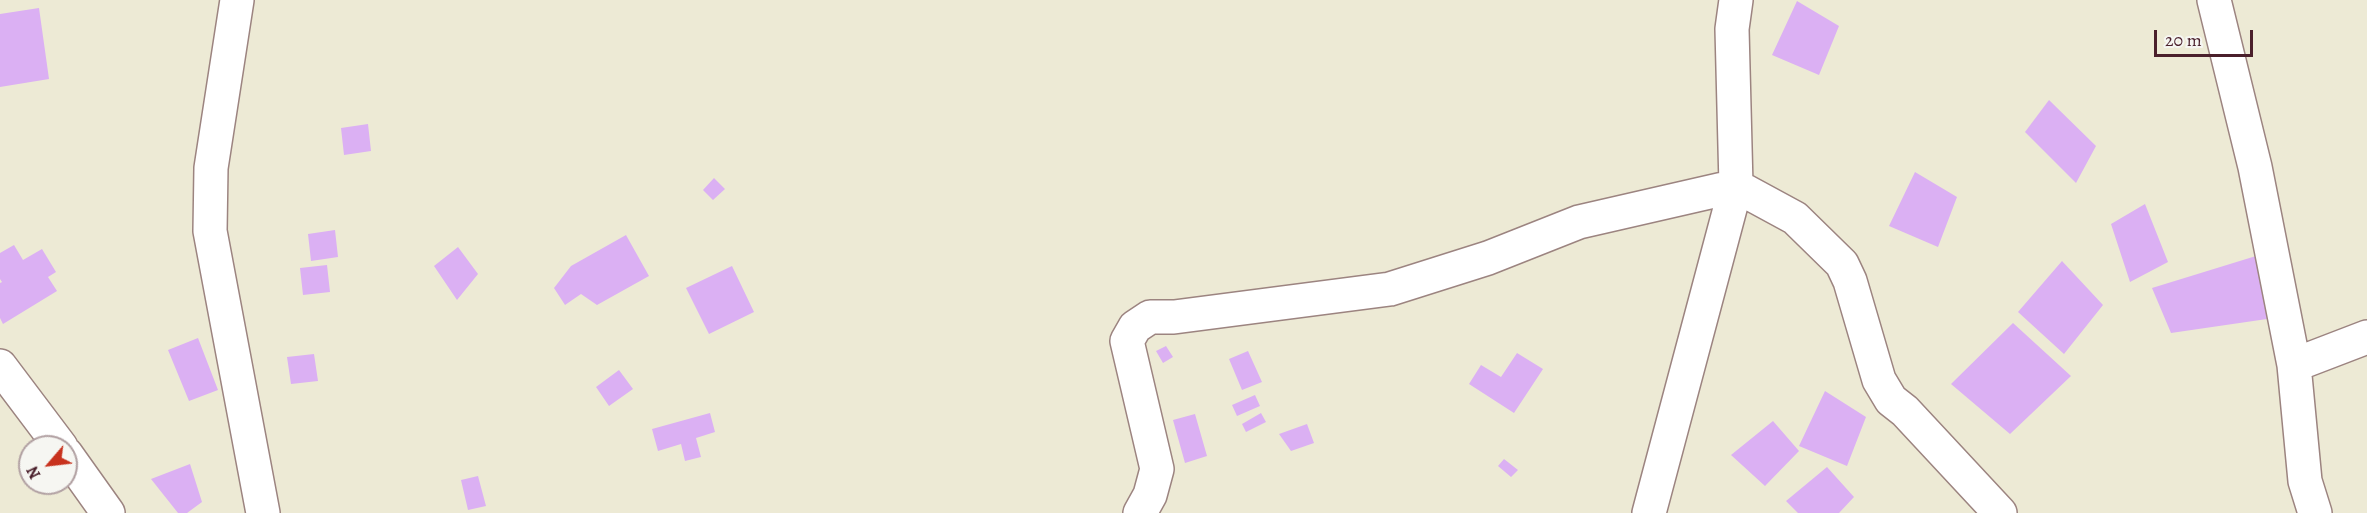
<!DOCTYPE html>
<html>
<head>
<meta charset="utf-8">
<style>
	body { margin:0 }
	#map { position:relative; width:2367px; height:513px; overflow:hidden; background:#edead5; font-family:Alegreya,serif }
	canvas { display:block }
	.north { position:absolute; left:18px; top:435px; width:60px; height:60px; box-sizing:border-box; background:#f6f6f2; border:2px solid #b1a0a2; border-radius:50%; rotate:242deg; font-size:16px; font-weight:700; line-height:24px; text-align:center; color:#4a1f2b }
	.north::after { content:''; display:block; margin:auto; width:21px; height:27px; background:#c8321e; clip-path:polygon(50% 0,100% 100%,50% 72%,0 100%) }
	.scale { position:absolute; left:2154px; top:30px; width:99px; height:27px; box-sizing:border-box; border:3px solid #4a1f2b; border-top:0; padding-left:8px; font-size:18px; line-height:21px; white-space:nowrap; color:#4a1f2b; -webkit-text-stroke:4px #f6f6f2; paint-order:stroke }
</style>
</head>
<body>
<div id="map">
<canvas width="2367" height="513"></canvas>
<div class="north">N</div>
<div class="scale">20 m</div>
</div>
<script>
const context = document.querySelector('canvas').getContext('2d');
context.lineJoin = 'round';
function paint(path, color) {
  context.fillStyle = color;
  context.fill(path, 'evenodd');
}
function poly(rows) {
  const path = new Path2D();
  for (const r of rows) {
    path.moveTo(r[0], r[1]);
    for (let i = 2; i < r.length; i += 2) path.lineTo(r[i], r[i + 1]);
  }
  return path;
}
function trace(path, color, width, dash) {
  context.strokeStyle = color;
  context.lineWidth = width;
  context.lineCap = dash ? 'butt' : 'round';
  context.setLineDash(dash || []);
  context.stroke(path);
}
paint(poly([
	[1797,1,1839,26,1819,75,1772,55],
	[39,8,49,79,0,87,0,14],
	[2049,100,2096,146,2076,183,2025,132],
	[368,124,371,151,344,155,341,128],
	[1915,172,1957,197,1938,247,1889,226],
	[714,178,725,189,713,200,703,190],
	[2145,204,2168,262,2130,282,2111,224],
	[335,230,338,257,311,261,308,234],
	[626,235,649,276,597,305,581,294,565,305,554,288,571,266],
	[14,245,23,260,42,249,56,272,48,277,57,291,3,324,0,318,0,283,2,282,0,279,0,253],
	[458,247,478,274,457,300,434,266],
	[2256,256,2267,319,2171,333,2152,288],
	[2062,261,2103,305,2064,354,2018,312],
	[327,265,330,292,303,295,300,268],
	[732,266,754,312,709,334,686,288],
	[2013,323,2071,376,2010,434,1951,384],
	[198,338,218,390,189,401,168,350],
	[1166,346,1173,357,1163,363,1156,351],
	[1248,351,1262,382,1242,390,1229,359],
	[1517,353,1543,369,1514,413,1469,384,1481,365,1501,377],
	[314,354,318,381,291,384,287,357],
	[619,370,633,389,609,406,596,387],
	[1825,391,1866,417,1847,466,1799,446],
	[1255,395,1260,406,1237,416,1232,405],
	[710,413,715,432,696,438,701,457,685,461,681,444,658,451,652,429],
	[1261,413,1266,422,1246,432,1242,424],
	[1195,414,1207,456,1185,463,1173,420],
	[1773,421,1799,451,1765,486,1731,455],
	[1307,424,1314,443,1291,451,1279,434],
	[1504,459,1518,470,1511,477,1498,466],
	[190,464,202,502,187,513,178,513,151,479],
	[1827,467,1854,497,1839,513,1798,513,1786,501],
	[478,476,486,506,468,510,461,480]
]), '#dbb0f3');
const minor = poly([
	[237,0,211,168,210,231,263,513],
	[2214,0,2255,167,2294,365,2305,481,2315,513],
	[2294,365,2367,337],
	[0,366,61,447],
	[66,454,108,513],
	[1140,513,1150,495,1157,469,1127,341,1135,327,1150,317,1174,317,1390,289,1488,258,1579,222,1736,186,1795,218,1842,264,1850,281,1879,380,1891,400,1905,411,2000,513],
	[1649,513,1736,186,1732,29,1736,0]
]);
trace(minor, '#9c8480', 36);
trace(minor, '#fff', 33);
</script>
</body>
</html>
